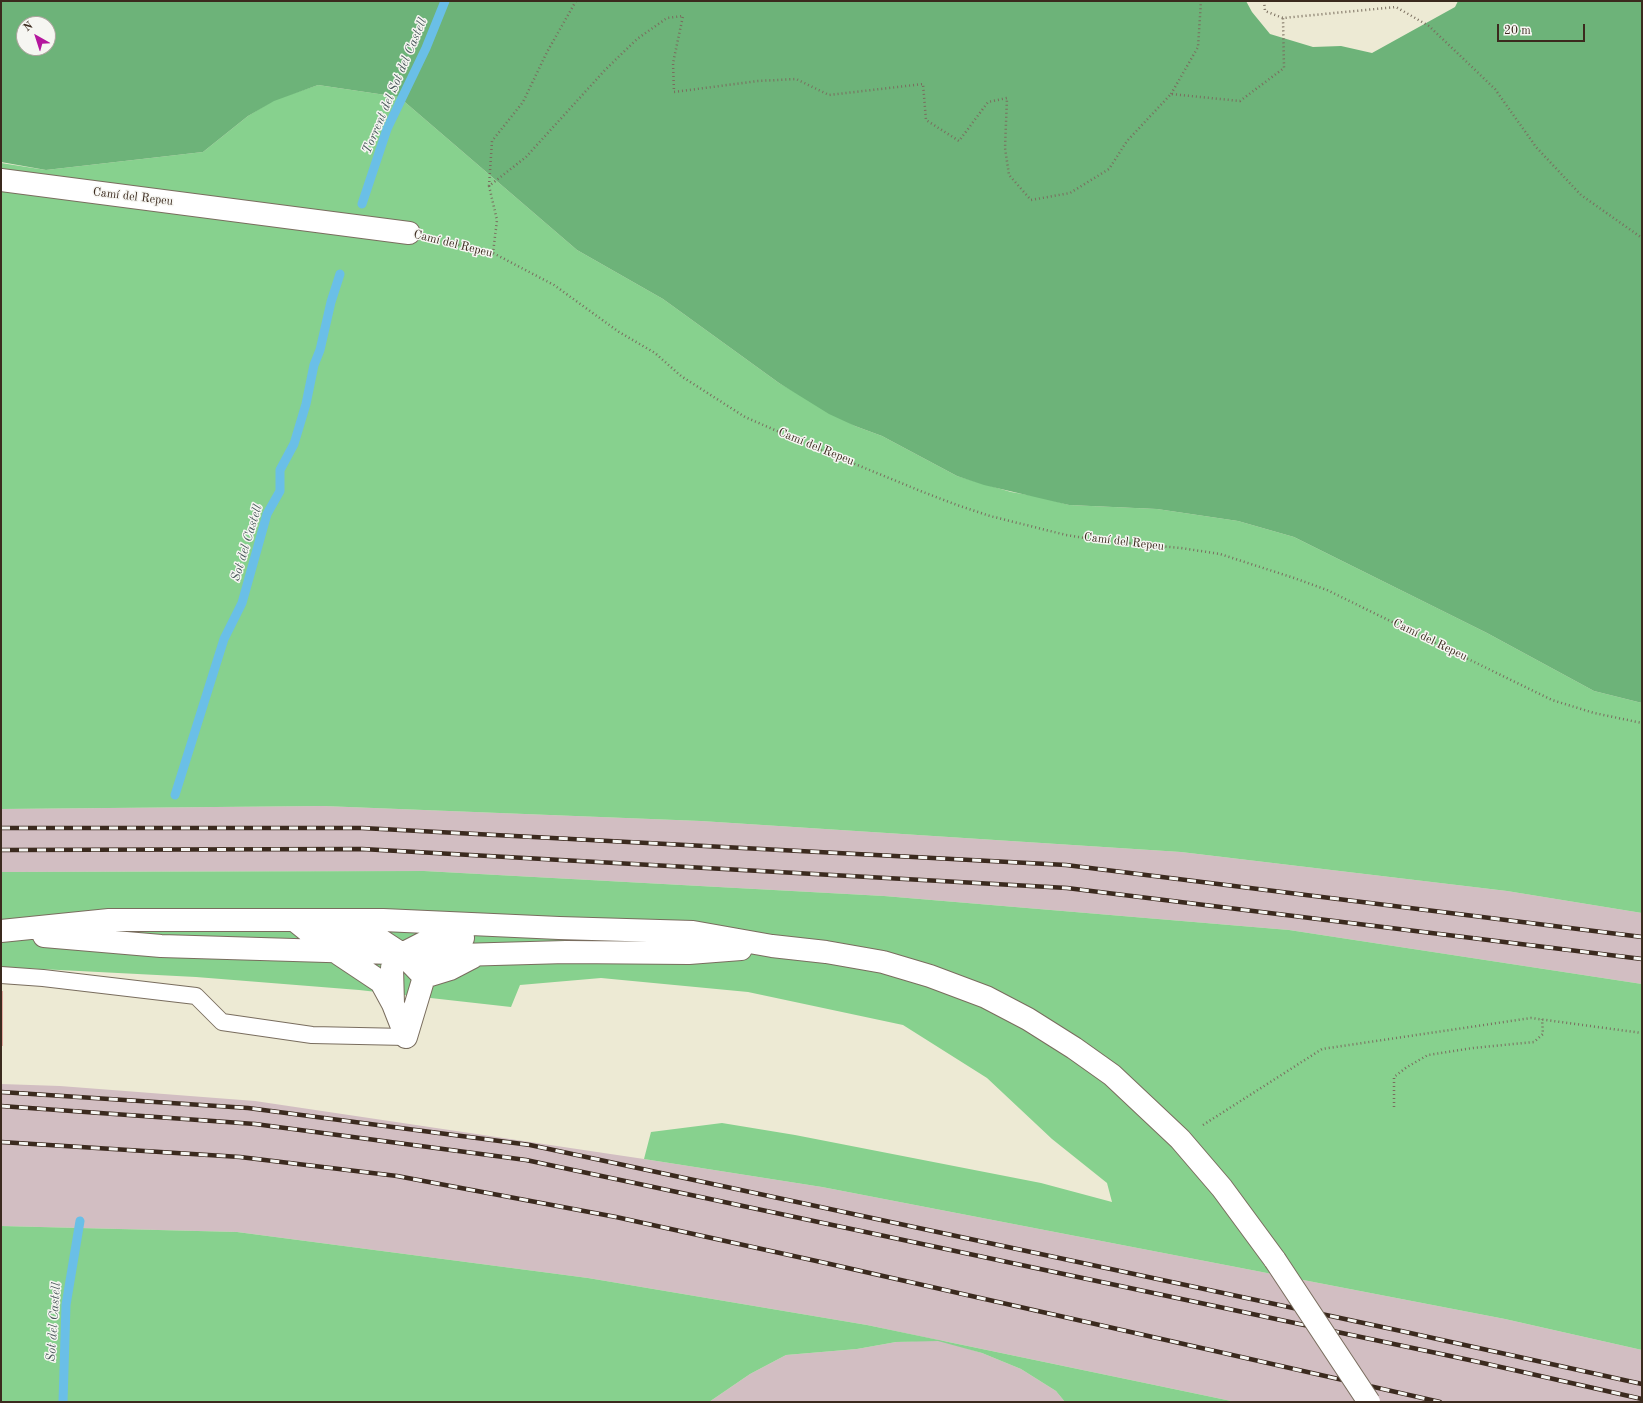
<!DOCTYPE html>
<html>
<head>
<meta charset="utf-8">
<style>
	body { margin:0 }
	#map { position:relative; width:1643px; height:1403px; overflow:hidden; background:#edead4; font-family:"Old Standard TT",serif }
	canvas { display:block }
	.frame { position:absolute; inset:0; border:2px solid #3b2a1e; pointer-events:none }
	.north { position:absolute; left:16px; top:16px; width:40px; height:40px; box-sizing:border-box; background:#f6f6f2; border:1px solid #aba49d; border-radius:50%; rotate:321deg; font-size:11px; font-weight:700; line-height:16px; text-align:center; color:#3b2a1e }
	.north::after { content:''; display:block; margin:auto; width:14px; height:18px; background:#b5179e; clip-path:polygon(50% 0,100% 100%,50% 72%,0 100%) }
	.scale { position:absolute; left:1497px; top:24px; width:88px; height:18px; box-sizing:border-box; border:2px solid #3b2a1e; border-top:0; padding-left:5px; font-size:12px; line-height:14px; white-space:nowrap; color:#3b2a1e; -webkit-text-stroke:3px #f6f6f2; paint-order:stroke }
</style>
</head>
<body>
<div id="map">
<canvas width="1643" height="1403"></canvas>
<div class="frame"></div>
<div class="north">N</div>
<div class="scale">20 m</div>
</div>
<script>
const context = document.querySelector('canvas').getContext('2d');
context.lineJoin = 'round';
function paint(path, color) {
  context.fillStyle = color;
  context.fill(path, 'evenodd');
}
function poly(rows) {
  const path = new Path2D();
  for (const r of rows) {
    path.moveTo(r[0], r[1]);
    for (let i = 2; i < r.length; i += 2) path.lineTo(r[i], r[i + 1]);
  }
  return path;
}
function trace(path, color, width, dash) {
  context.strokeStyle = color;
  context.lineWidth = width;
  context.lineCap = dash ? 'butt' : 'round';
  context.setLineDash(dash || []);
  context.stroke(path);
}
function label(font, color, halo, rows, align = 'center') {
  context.font = font + ' "Old Standard TT",serif';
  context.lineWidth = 3;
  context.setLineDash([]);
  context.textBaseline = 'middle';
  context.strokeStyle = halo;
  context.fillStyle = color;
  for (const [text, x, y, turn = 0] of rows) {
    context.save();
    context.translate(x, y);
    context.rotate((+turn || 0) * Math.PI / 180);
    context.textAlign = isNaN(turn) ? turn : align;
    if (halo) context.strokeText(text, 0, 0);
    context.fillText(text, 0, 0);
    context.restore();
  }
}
paint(poly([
	[323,806,701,821,1181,852,1507,891,1642,913,1642,984,1289,930,884,896,424,871,1,872,1,809],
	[1,1084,60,1086,255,1101,644,1159,822,1187,1505,1319,1642,1350,1642,1402,1236,1402,939,1340,982,1353,1021,1369,1056,1391,1065,1402,709,1402,750,1374,786,1355,857,1349,896,1342,938,1340,867,1325,588,1278,237,1232,1,1226]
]), '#d2bec2');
paint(poly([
	[318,85,399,97,577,250,663,299,779,383,855,426,882,436,957,476,1011,492,1040,497,1069,505,1157,509,1238,521,1294,537,1487,633,1594,691,1642,703,1642,913,1507,891,1181,852,701,821,323,806,1,809,1,163,46,170,203,152,248,116,274,100],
	[424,871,884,896,1289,930,1642,984,1642,1350,1505,1319,822,1187,644,1159,651,1132,722,1123,795,1135,1041,1183,1112,1202,1107,1183,1052,1139,987,1078,903,1025,748,992,601,978,520,985,511,1007,359,990,196,977,1,967,1,872],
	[1,1226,237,1232,588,1278,867,1325,1236,1402,1065,1402,1056,1391,1021,1369,982,1353,938,1341,896,1342,857,1349,786,1355,750,1374,709,1402,1,1402]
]), '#87d18e');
paint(poly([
	[1,1,1246,1,1252,12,1270,34,1313,47,1341,46,1372,53,1455,7,1458,1,1642,1,1642,703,1594,691,1487,633,1294,537,1238,521,1157,509,1069,505,984,485,957,476,882,436,855,426,829,414,779,383,663,299,577,250,399,97,318,85,274,101,248,116,203,152,46,170,1,162],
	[24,24,48,24,48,48,24,48]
]), '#6db379');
trace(poly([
	[362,204,387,129,426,48,445,1],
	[175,795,224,639,242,603,267,514,280,491,280,470,294,444,306,404,314,365,320,350,331,302,340,274],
	[63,1402,66,1305,80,1221]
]), '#6abfe7', 9);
paint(poly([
	[1,991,3,991,3,1046,1,1046]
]), '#e4aba0');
const service = poly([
	[1,975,43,978,196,996,222,1022,312,1035,406,1037]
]);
const minor = poly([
	[1,180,409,233]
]);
const tertiary = poly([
	[294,920,314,936,376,937,402,954,424,977],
	[1,931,109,920,383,920,559,928,693,932,772,946,826,952,883,962,930,976,986,997,1028,1019,1074,1048,1112,1075,1180,1139,1222,1188,1275,1260],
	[44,936,161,946,459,955,566,952,689,953,741,949],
	[336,952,381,982,393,1004,406,1037],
	[424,977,450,969,473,957],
	[393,1004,392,968,402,954,433,938,463,938],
	[406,1037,424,977]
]);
trace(service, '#796d5e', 18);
trace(minor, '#796d5e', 24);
trace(tertiary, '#796d5e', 24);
trace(poly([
	[576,1,547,52,523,102,492,141,489,186,526,157,605,70,637,39,667,18,683,16,673,63,674,92,758,81,796,79,829,95,923,84,926,120,959,141,988,102,1007,98,1005,148,1009,175,1031,200,1070,193,1109,169,1127,141,1171,94,1240,101,1284,68,1283,18],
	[1264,1,1265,11,1283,18,1396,7,1429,26,1495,89,1536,147,1581,195,1642,238],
	[1171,94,1198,47,1201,1],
	[489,186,497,220,493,253],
	[435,239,493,253,554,285,619,332,655,353,681,376,745,417,816,448,923,492,957,505,990,516,1066,535,1104,541,1181,548,1220,554,1294,578,1327,590,1552,700,1594,713,1642,723],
	[1394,1107,1394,1077,1407,1067,1428,1055,1473,1048,1534,1042,1543,1034,1542,1019],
	[1203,1125,1322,1049,1531,1018,1642,1033]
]), '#796d5e', 2.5, [1, 3]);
trace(service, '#fff', 16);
trace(minor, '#fff', 22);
trace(tertiary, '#fff', 22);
const rail = poly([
	[1,828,362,828,1066,865,1642,937],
	[1,850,362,849,1067,888,1642,959],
	[1,1092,248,1108,530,1145,1401,1331,1642,1384],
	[1,1106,255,1124,526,1160,1474,1361,1642,1399],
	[1,1142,240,1157,397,1176,616,1217,830,1264,1440,1402]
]);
trace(rail, '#3b2a1e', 4.5);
trace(rail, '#f6f6f2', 3, [9]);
const tertiaryBridge = poly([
	[1275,1260,1369,1402]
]);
trace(tertiaryBridge, '#796d5e', 24, []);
trace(tertiaryBridge, '#fff', 22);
label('12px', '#3b2a1e', '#f6f6f2', [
	["Camí del Repeu",133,197,7],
	["Camí del Repeu",453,244,14],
	["Camí del Repeu",816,447,22],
	["Camí del Repeu",1124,542,7],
	["Camí del Repeu",1430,640,26]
]);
label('italic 13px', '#49575a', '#f6f6f2', [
	["Torrent del Sot del Castell",395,86,-67],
	["Sot del Castell",247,543,-73],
	["Sot del Castell",54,1322,-86]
]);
</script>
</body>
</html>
